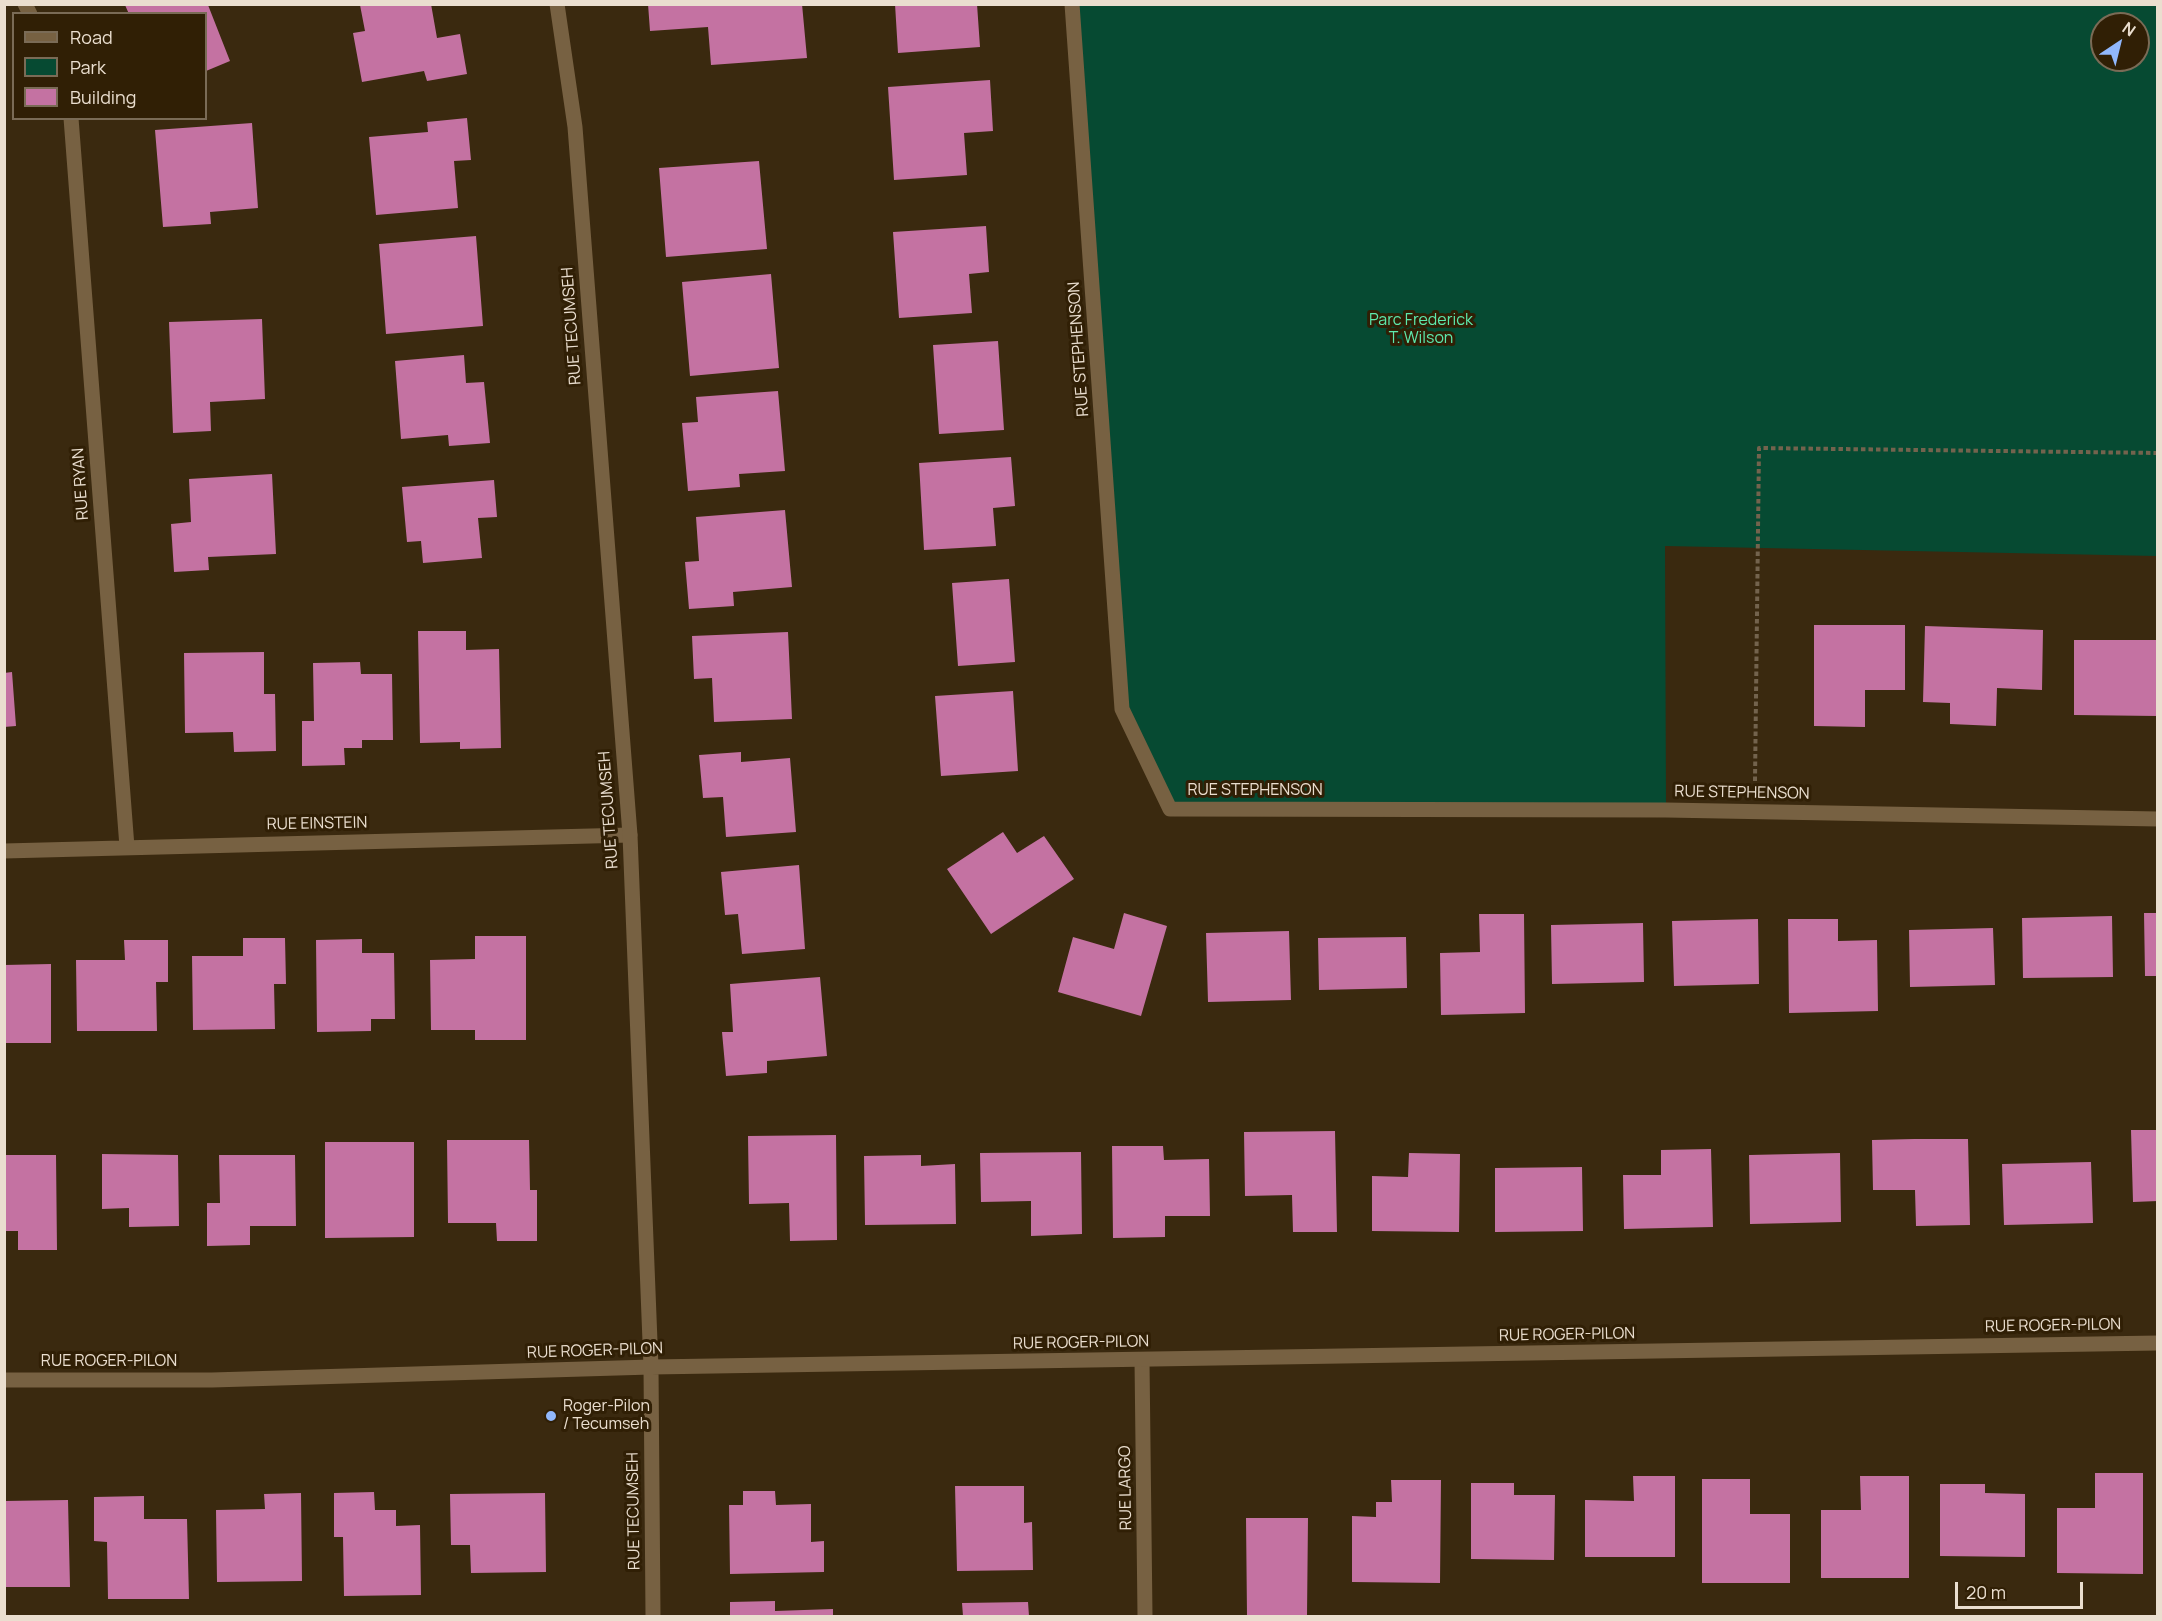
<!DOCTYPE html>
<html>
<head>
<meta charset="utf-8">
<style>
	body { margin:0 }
	#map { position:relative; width:2162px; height:1621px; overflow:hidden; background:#3a290f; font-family:Manrope,sans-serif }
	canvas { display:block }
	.frame { position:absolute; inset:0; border:6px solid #eadecf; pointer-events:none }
	.legend { position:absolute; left:12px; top:12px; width:195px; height:108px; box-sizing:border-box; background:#301f05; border:2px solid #7a6b56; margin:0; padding:8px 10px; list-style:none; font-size:18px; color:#eadecf }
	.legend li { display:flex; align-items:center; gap:12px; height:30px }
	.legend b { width:30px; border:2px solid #7a6b56 }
	.north { position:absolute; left:2090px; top:12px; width:60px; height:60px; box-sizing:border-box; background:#301f05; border:2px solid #7a6b56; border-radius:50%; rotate:35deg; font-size:16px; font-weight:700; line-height:24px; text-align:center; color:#eadecf }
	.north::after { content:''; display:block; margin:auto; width:21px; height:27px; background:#91b8fd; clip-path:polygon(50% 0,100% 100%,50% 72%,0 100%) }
	.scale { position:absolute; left:1955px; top:1582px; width:128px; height:27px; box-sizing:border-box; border:3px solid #eadecf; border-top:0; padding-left:8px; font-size:18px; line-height:21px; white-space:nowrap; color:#eadecf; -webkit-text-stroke:4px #301f05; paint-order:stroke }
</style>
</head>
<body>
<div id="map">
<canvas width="2162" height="1621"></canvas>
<div class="frame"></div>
<ul class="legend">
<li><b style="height:8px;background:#776142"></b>Road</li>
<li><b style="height:16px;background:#064a32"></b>Park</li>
<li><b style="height:16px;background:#c472a2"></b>Building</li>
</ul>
<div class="north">N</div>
<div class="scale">20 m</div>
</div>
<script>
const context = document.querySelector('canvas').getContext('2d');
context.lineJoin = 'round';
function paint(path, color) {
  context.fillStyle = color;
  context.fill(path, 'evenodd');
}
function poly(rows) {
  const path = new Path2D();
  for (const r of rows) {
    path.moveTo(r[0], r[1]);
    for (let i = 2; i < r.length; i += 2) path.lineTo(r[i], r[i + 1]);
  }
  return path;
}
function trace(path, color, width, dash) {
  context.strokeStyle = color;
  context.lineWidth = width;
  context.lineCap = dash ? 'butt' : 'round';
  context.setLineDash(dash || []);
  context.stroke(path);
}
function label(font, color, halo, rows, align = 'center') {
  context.font = font + ' Manrope,sans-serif';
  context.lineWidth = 6;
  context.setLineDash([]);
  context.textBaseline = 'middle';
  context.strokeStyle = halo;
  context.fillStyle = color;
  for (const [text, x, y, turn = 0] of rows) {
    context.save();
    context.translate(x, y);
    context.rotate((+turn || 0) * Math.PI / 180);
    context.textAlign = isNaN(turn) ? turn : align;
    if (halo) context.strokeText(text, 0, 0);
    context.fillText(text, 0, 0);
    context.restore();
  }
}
paint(poly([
	[1072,5,2157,5,2157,556,1665,546,1666,810,1170,809,1122,709],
	[2102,24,2138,24,2138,60,2102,60]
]), '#064a32');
paint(poly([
	[431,4,437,38,460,34,467,74,427,81,424,71,362,82,353,33,365,31,360,5],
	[648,4,802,4,807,58,711,65,708,27,650,31],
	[895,4,977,4,980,47,898,53],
	[125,5,208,5,230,61,206,71,206,14,129,14],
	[990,80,993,131,964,133,967,175,894,180,888,87],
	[467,118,471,160,454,161,458,208,376,215,369,137,428,132,427,122],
	[252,123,258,208,210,212,211,224,163,227,155,130],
	[759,161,767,249,666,257,659,168],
	[986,226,989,272,969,274,972,313,899,318,893,232],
	[476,236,483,326,386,334,379,244],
	[771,274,779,368,690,376,682,282],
	[262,319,265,399,210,402,211,431,173,433,169,322],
	[998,341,1004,430,939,434,933,345],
	[464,355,466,383,484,382,490,443,449,446,448,435,401,439,395,361],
	[778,391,785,471,739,474,740,487,688,491,682,423,698,422,696,397],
	[1011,457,1015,506,993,508,996,546,924,550,919,463],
	[272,474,276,554,208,557,209,570,174,572,171,524,191,522,189,479],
	[494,480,497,517,478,518,482,558,423,563,421,541,407,542,402,487],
	[785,510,792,587,733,592,734,606,689,609,685,562,699,561,696,517],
	[1009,579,1015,662,958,666,952,583],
	[1814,625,1905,625,1905,690,1865,690,1865,727,1814,726],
	[1925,626,2043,630,2042,690,1997,688,1996,726,1950,724,1950,703,1923,702],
	[418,631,466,631,466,650,499,649,501,748,460,749,460,742,420,743],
	[788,632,792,719,714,722,712,678,694,679,692,636],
	[2074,640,2157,640,2157,716,2074,715],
	[264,652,264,694,275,694,276,751,234,752,233,732,185,733,184,653],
	[360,662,361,674,392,674,393,740,362,740,362,748,344,748,345,765,302,766,302,721,314,721,313,663],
	[12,672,16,726,4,727,4,673],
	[1013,691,1018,771,941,776,935,696],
	[741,752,741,762,790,758,796,832,726,837,723,797,703,798,699,755],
	[1003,832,1017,853,1044,836,1074,879,991,934,947,869],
	[799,865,805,949,742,954,738,914,725,915,721,872],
	[1124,913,1167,926,1141,1016,1058,992,1073,937,1114,949],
	[2144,913,2158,913,2158,976,2145,976],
	[1479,914,1524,914,1525,1013,1441,1015,1440,953,1480,952],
	[2112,916,2113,977,2023,978,2022,918],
	[1758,919,1759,984,1674,986,1672,921],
	[1788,919,1838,919,1838,941,1877,940,1878,1011,1789,1013],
	[1643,923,1644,982,1552,984,1551,925],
	[1993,928,1995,985,1910,987,1909,930],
	[1289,931,1291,1000,1208,1002,1206,933],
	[475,936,526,936,526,1040,475,1040,475,1030,431,1030,430,960,475,959],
	[1406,937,1407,988,1319,990,1318,938],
	[243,938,285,938,286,984,274,984,275,1029,193,1030,192,956,243,956],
	[362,939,362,953,394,953,395,1019,371,1019,371,1031,317,1032,316,940],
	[124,940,168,940,168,982,156,982,157,1031,77,1031,76,960,125,960],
	[51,964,51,1043,4,1043,4,965],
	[820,977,827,1056,767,1061,767,1073,726,1076,722,1032,733,1032,730,984],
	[2131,1130,2158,1130,2158,1201,2133,1202],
	[1335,1131,1337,1232,1293,1232,1292,1195,1245,1196,1244,1132],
	[836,1135,837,1240,790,1241,789,1203,749,1204,748,1136],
	[1914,1139,1968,1139,1970,1225,1916,1226,1915,1190,1873,1190,1872,1140],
	[447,1140,529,1140,530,1190,537,1190,537,1241,497,1241,496,1223,448,1223],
	[325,1142,414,1142,414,1237,325,1238],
	[1112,1146,1163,1146,1164,1160,1209,1159,1210,1216,1165,1216,1165,1237,1113,1238],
	[1711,1149,1713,1227,1624,1229,1623,1175,1661,1175,1661,1150],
	[1081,1152,1082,1234,1031,1236,1031,1201,981,1202,980,1153],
	[1409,1153,1460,1154,1459,1232,1372,1231,1372,1176,1408,1177],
	[1840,1153,1841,1222,1750,1224,1749,1155],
	[102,1154,178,1155,179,1226,129,1227,129,1208,102,1209],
	[5,1155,56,1155,57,1250,18,1250,18,1231,5,1231],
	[219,1155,295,1155,296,1226,250,1226,250,1245,207,1246,207,1203,220,1203],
	[921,1155,921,1166,955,1164,956,1224,865,1225,864,1156],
	[2091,1162,2093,1223,2004,1225,2002,1164],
	[1582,1167,1583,1231,1495,1232,1495,1168],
	[2095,1473,2143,1473,2143,1574,2057,1573,2057,1508,2095,1508],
	[1633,1476,1675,1476,1675,1557,1585,1557,1585,1500,1634,1501],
	[1860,1476,1909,1476,1909,1578,1821,1578,1821,1510,1861,1510],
	[1702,1479,1750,1479,1750,1514,1790,1514,1790,1583,1702,1583],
	[1391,1480,1441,1480,1440,1583,1352,1582,1352,1516,1376,1517,1376,1502,1392,1502],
	[1471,1483,1514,1483,1514,1495,1555,1495,1554,1560,1471,1559],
	[1940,1484,1985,1484,1985,1493,2025,1494,2025,1557,1940,1556],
	[955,1486,1024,1486,1024,1523,1032,1522,1033,1570,957,1571],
	[743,1491,775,1491,776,1505,811,1504,811,1542,824,1541,824,1572,730,1574,729,1505,743,1505],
	[374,1492,375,1510,396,1510,396,1526,420,1525,421,1595,344,1596,343,1537,334,1537,334,1493],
	[301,1493,302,1581,217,1582,216,1510,265,1509,264,1494],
	[545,1493,546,1572,471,1573,470,1545,451,1545,450,1494],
	[144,1496,144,1519,187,1519,189,1599,108,1599,107,1542,94,1541,94,1497],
	[68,1500,70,1587,4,1587,4,1501],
	[1246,1518,1308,1518,1307,1616,1247,1616],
	[775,1601,775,1611,833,1609,833,1616,730,1616,730,1602],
	[1028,1602,1029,1616,963,1616,962,1603]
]), '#c472a2');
trace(poly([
	[1755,781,1759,448,2158,453]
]), '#73634d', 4, [4.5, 3]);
trace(poly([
	[25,4,30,14],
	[1072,4,1122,709,1170,809,1666,810,2158,819],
	[71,118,127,847],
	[4,851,630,835],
	[1142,1360,1145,1616]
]), '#776142', 15);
trace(poly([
	[557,4,575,127,630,835,651,1367,653,1616],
	[4,1380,212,1380,651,1367,2158,1343]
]), '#776142', 15);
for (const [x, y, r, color] of [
	[551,1416,6,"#91b8fd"]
]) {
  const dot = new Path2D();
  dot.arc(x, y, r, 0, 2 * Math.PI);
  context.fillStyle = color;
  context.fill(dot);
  trace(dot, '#301f05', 2);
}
label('16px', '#5de9ad', '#301f05', [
	["Parc Frederick",1421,321],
	["T. Wilson",1421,339]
]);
label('16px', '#eadecf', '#301f05', [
	["RUE TECUMSEH",572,326,-94],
	["RUE STEPHENSON",1079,349,-94],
	["RUE RYAN",81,484,-94],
	["RUE STEPHENSON",1255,791],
	["RUE STEPHENSON",1742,793,1],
	["RUE TECUMSEH",609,810,-94],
	["RUE EINSTEIN",317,824,-1],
	["RUE ROGER-PILON",2053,1326,-1],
	["RUE ROGER-PILON",1567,1335,-1],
	["RUE ROGER-PILON",1081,1343,-1],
	["RUE ROGER-PILON",595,1351,-2],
	["RUE ROGER-PILON",109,1362],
	["RUE LARGO",1126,1488,-91],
	["RUE TECUMSEH",634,1511,-91]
]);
label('16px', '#eadecf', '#301f05', [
	["Roger-Pilon",563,1407],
	["/ Tecumseh",563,1425]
], 'left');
</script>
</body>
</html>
